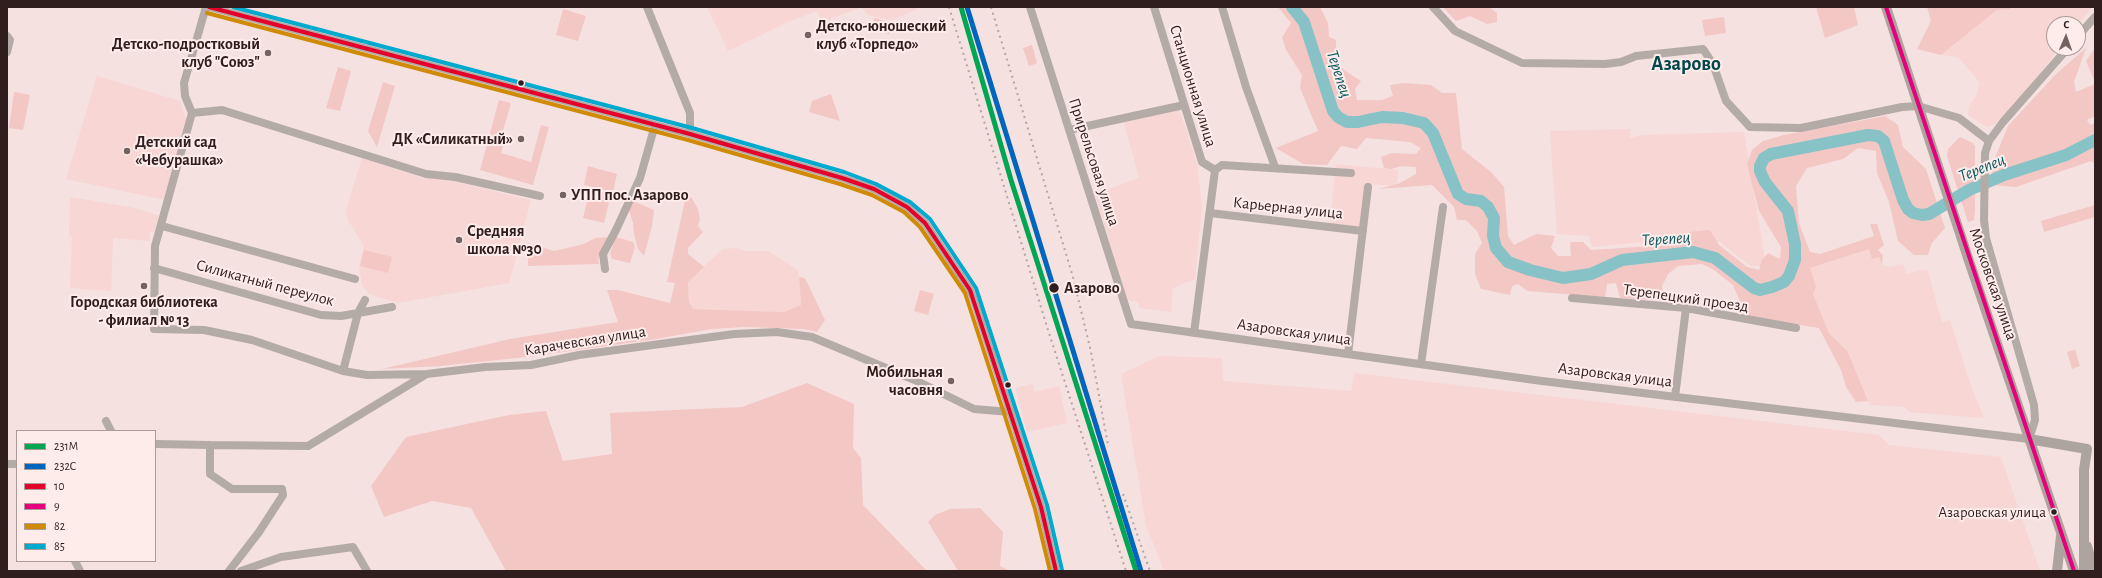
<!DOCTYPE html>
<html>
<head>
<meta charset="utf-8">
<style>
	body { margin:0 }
	#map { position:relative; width:2102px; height:578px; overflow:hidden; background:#f5e1e0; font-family:"Alegreya Sans",sans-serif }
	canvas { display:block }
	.frame { position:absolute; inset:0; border:8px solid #2f1e1d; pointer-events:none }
	.legend { position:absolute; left:16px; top:430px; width:140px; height:132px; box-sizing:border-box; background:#feecea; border:1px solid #ab9a98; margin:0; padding:5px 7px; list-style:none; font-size:12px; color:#2f1e1d }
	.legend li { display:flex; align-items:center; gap:8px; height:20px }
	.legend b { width:20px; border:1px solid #ab9a98 }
	.north { position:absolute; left:2046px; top:16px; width:40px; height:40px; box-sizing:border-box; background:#feecea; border:1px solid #ab9a98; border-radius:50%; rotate:2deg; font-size:11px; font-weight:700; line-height:16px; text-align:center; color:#2f1e1d }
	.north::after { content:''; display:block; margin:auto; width:14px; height:18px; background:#746261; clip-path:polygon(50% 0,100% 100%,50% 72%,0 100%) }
</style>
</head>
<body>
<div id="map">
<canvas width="2102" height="578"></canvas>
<div class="frame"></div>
<ul class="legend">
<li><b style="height:5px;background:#00a651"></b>231М</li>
<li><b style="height:5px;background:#0065bd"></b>232C</li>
<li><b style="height:5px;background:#e4002b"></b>10</li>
<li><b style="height:5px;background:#e5007d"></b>9</li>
<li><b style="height:5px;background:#cf8b06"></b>82</li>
<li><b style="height:5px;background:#00a9ce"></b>85</li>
</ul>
<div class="north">С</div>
</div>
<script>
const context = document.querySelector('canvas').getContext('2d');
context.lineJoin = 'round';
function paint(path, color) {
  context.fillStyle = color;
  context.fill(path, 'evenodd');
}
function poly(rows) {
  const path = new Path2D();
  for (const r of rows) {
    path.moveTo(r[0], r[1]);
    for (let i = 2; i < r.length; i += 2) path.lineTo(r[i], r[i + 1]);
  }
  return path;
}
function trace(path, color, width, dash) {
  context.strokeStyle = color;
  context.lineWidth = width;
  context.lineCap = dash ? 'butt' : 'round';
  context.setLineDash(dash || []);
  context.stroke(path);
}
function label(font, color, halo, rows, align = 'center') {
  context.font = font + ' "Alegreya Sans",sans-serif';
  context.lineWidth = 4;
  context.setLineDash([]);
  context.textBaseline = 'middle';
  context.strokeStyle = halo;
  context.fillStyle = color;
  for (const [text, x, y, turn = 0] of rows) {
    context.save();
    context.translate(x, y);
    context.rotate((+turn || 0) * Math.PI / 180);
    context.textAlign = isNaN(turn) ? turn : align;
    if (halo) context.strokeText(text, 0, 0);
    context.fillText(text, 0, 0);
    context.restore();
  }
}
paint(poly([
	[707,7,918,7,915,10,892,20,867,15,862,7,822,22,817,11,788,22,728,51],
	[2010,7,2092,7,2078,25,2054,24,2054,48,2060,48,2030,86,1995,124,1987,127,1968,115,1969,106,1976,96,1980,84,1977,79,1958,57,1941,55,1997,10,2010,9],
	[97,76,180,101,187,122,165,200,66,179],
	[1179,109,1197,164,1202,206,1195,279,1173,288,1171,312,1140,308,1138,302,1127,300,1095,194,1139,178,1124,122],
	[1630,129,1630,138,1643,135,1744,132,1766,266,1751,266,1720,242,1671,239,1592,247,1589,236,1557,234,1550,131],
	[362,158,423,178,453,181,531,200,509,283,398,303,369,294,362,285,359,267,364,246,348,220,346,210],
	[1336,164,1398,170,1397,186,1370,184,1365,227,1330,224],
	[70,197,135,208,159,216,154,232,150,232,150,241,113,238,111,291,70,288,72,237,69,236],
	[737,248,744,251,768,251,798,270,801,305,784,312,693,309,689,302,688,281,723,249],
	[1869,249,1879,256,1882,265,1890,267,1903,264,1906,274,1927,269,1942,322,1950,320,1970,383,1984,418,1909,412,1905,407,1870,405,1848,352,1829,333,1813,294,1810,268],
	[1160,356,1222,358,1223,381,1351,391,1354,373,1879,435,1889,445,2001,457,2040,571,1164,571,1146,525,1121,374],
	[1033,384,1035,392,1059,386,1067,423,1027,432,1015,388]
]), '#f7d6d3');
paint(poly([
	[1278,7,1320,7,1328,23,1329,37,1336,40,1336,53,1330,61,1361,81,1355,89,1357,100,1382,100,1393,96,1390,85,1404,83,1431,85,1442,93,1456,93,1462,149,1491,172,1504,187,1508,236,1514,245,1536,234,1555,236,1551,248,1558,256,1571,256,1570,242,1583,242,1591,250,1668,245,1690,242,1690,232,1710,230,1719,245,1747,267,1759,270,1762,260,1768,253,1780,259,1781,247,1759,211,1747,164,1752,150,1763,141,1784,135,1885,116,1898,125,1903,147,1926,169,1945,228,1932,243,1928,255,1914,255,1898,241,1889,202,1877,173,1876,151,1858,148,1843,159,1807,168,1796,186,1799,223,1810,252,1820,254,1874,236,1870,224,1877,224,1884,245,1878,250,1883,255,1882,265,1879,257,1872,259,1869,249,1810,268,1816,287,1813,294,1829,333,1848,352,1868,401,1856,402,1846,387,1841,370,1819,328,1746,316,1733,285,1714,270,1702,264,1678,266,1668,274,1662,286,1663,301,1620,298,1616,283,1607,284,1605,297,1527,291,1518,284,1512,286,1510,295,1481,289,1475,274,1475,254,1482,243,1477,231,1466,220,1457,220,1454,207,1432,185,1378,189,1398,184,1416,174,1416,167,1402,166,1391,169,1384,168,1381,157,1392,153,1416,154,1421,148,1410,142,1366,138,1357,149,1341,146,1327,165,1303,164,1276,148,1318,131,1300,88,1302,75,1286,50,1282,37,1291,23],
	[1443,7,1489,7,1497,13,1497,22,1487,24,1470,16,1456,21],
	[1816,7,1854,7,1858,25,1825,38],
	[1927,7,2010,7,2010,9,1997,10,1941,55,1917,49,1931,21],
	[563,9,586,16,578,41,556,35],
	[1724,17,1726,33,1705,36,1702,20],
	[874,18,892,23,889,34,872,29],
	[1032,45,1037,63,1029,66,1023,48],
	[2086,48,2074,82,2076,92,2095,84,2095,116,2087,120,2090,125,2095,123,2095,164,2091,161,2016,187,1991,185,1992,165,2008,126,2056,74],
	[2095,48,2095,82,2086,61],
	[338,67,351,71,340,111,326,108],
	[383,82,395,86,377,147,368,131],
	[14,92,30,95,23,130,9,128],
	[831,94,840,121,809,112,812,101],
	[499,100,511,103,503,131,506,132,501,153,531,162,541,125,549,127,533,185,480,170],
	[1960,137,1971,142,1975,146,1975,211,1974,220,1968,222,1947,156,1948,149],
	[588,166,617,174,613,192,584,185],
	[590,189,611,194,604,223,583,218],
	[686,196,691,197,698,209,700,219,698,226,703,232,688,248,688,254,704,267,688,282,689,302,693,309,784,312,801,305,799,277,805,278,825,320,817,332,804,329,745,327,712,329,650,340,526,357,441,366,382,369,510,339,618,322,607,290,618,290,670,303,675,283,667,282],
	[633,201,654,210,652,226,644,256,638,249,634,234,633,223,629,210],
	[2095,205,2095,217,2044,232,2041,221],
	[611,237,598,259,599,264,528,266,528,243,554,251,584,244,595,238],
	[616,237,633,242,635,247,630,263,612,259,610,253],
	[364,250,392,257,388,273,360,266],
	[920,290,934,294,928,315,914,311],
	[2075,350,2080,366,2072,369,2067,352],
	[807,383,854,404,853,448,861,458,863,505,927,571,506,571,471,508,432,501,384,517,371,486,406,437,509,415,546,411,563,461,612,454,610,413,742,407],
	[980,508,1003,532,1000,566,1010,571,958,571,928,522,935,515,950,509]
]), '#f3c7c4');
trace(poly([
	[1292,7,1304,22,1333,111,1338,117,1347,122,1358,122,1382,117,1403,118,1424,123,1433,133,1458,194,1466,199,1481,201,1488,207,1494,218,1493,236,1496,248,1508,262,1530,270,1563,278,1591,274,1622,260,1693,252,1715,258,1754,288,1760,290,1772,287,1784,282,1789,276,1795,260,1795,244,1788,211,1765,182,1760,171,1760,166,1764,158,1771,154,1868,135,1878,136,1884,141,1903,200,1908,209,1913,213,1922,215,1929,214,1969,190,2004,175,2066,155,2095,140]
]), '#87c2c7', 12);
trace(poly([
	[206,7,184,83,185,96,192,113,155,246,154,329,204,330,252,340,343,371,367,375,427,374,485,367,531,365,579,355,734,334,777,332,812,337,917,381,974,409,1010,412],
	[209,7,690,134,842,178,874,189,907,207,925,223,970,290,974,300,1041,507,1056,571],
	[647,7,690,113,690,134],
	[1030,7,1131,324,1542,381,2029,439,2035,420,2034,405,1986,238,1984,220,1985,153,1989,141,2003,122,2068,48],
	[1154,7,1202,162,1215,170,1194,333],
	[1222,7,1246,87,1275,167],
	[1433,7,1455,31,1522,63,1605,64,1621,62,1636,56,1703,49,1713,64,1726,101,1750,127,1801,128,1902,107,1918,106,1959,118,1989,141],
	[7,36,10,40,7,52],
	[2078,36,2095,17],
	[192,113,222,110,426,174,455,177,540,196],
	[1069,130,1184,105],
	[1215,170,1222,165,1351,173],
	[1210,213,1363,231],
	[162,226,355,279],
	[154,268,321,315,341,316,392,307],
	[605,269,603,254,616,230,640,178,655,125],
	[1572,298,1686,308,1796,328],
	[1348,354,1368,187],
	[1421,364,1443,207],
	[343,371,358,313,365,300],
	[1675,397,1686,308],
	[106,421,111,431],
	[155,444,210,445,210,474,232,489,282,489,283,495,259,532,229,571],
	[210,445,308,446,425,375],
	[7,464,17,464],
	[75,561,80,571],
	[241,571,281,557,353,547,367,571]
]), '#b4aba7', 8);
trace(poly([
	[1886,7,1891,22],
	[1968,258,2074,571],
	[2029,439,2087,449,2084,470,2084,571],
	[2087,546,2094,571],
	[2057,571,2061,536]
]), '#aea49f', 10);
trace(poly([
	[949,7,1048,330,1126,571],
	[991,7,1073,277,1091,352,1108,445],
	[1098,425,1101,440],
	[1107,483,1130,535],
	[1123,494,1150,571]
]), '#b0a6a4', 2, [2, 4]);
trace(poly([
	[1891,22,1968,258]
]), '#aea49f', 10);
trace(poly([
	[209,7,690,134,842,178,874,189,907,207,925,223,970,290,1041,507,1056,571]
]), '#e4002b', 4);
trace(poly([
	[1886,7,2074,571]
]), '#e5007d', 4);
trace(poly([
	[207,13,688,140,840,184,872,195,904,212,920,227,965,293,1035,509,1050,571]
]), '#cf8b06', 4);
trace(poly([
	[233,7,692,128,844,172,876,184,910,202,930,219,976,288,1047,505,1062,570]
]), '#00a9ce', 4);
trace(poly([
	[961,7,1011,180,1136,571]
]), '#00a651', 5);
trace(poly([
	[967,7,1141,571]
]), '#0065bd', 5);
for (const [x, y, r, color] of [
	[808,35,4,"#746261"],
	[268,53,4,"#746261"],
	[521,83,3.5,"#2f1e1d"],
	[521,139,4,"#746261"],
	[127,151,4,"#746261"],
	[563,195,4,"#746261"],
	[459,240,4,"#746261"],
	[144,286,4,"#746261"],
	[1054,288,5.5,"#2f1e1d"],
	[951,381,4,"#746261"],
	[1008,385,3.5,"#2f1e1d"],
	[2054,512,3.5,"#2f1e1d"]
]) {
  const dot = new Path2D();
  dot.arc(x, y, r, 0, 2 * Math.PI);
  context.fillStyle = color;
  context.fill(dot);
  trace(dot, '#feecea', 1.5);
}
label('15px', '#2f1e1d', '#feecea', [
	["Азаровская улица",2046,512]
], 'right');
label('bold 16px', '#2f1e1d', '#feecea', [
	["Детско-юношеский",816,26],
	["клуб «Торпедо»",816,44],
	["Детско-подростковый",260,44,"right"],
	["клуб \"Союз\"",260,62,"right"],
	["ДК «Силикатный»",513,139,"right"],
	["Детский сад",135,142],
	["«Чебурашка»",135,160],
	["УПП пос. Азарово",571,195],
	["Средняя",467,231],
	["школа №30",467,249],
	["Городская библиотека",144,302,"center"],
	["- филиал № 13",144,320,"center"],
	["Мобильная",943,372,"right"],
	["часовня",943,390,"right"]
], 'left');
label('16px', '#2f1e1d', '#feecea', [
	["Станционная улица",1193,86,73],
	["Прирельсовая улица",1094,162,72],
	["Карьерная улица",1288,208,6],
	["Силикатный переулок",265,283,15],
	["Московская улица",1993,284,71],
	["Терепецкий проезд",1686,298,8],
	["Азаровская улица",1294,332,8],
	["Карачевская улица",585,341,-9],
	["Азаровская улица",1615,375,7]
]);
label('bold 16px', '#2f1e1d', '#feecea', [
	["Азарово",1064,288]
], 'left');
label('italic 17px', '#095c62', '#feecea', [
	["Терепец",1339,74,72],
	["Терепец",1982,168,-22],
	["Терепец",1666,239,-4]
]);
label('bold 20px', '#02454a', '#feecea', [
	["Азарово",1686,64]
]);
</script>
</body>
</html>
